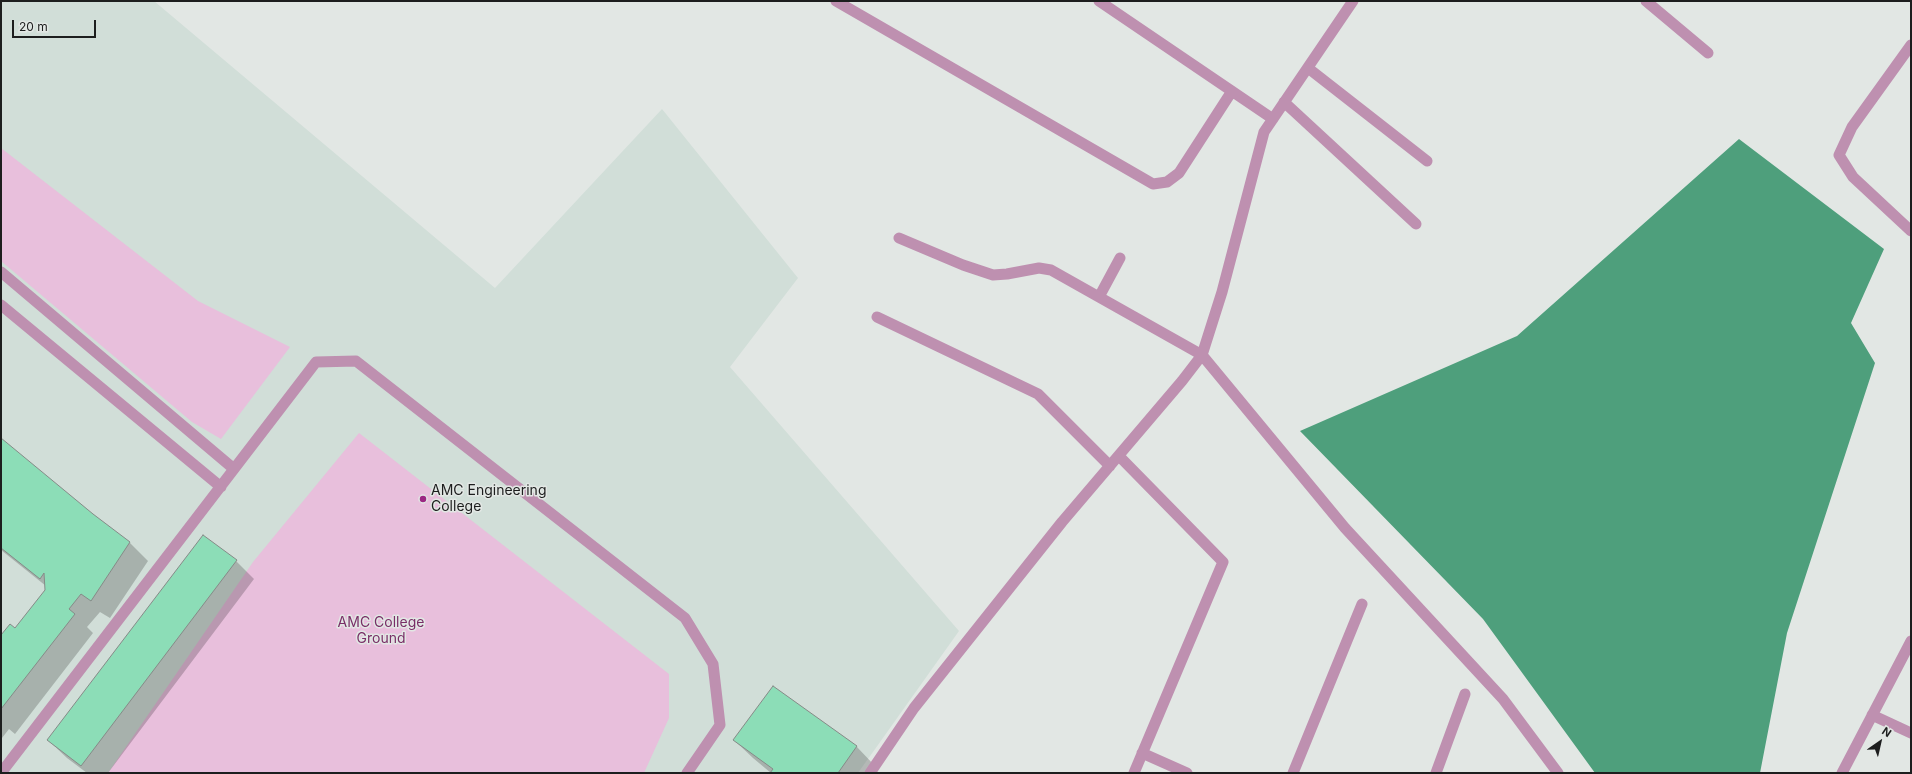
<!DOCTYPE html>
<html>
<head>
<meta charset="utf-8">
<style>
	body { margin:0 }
	#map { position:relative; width:1912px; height:774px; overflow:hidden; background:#e2e7e4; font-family:Inter,sans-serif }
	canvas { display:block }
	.frame { position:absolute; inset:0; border:2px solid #1d1e1e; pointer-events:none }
	.north { position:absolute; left:1860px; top:722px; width:40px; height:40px; -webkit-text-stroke:3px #e2e7e4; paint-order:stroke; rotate:34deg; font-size:11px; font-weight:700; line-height:16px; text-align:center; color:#1d1e1e }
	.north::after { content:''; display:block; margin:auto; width:14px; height:18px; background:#1d1e1e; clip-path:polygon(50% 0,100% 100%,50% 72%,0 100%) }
	.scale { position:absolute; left:12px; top:20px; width:84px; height:18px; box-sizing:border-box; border:2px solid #1d1e1e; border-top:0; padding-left:5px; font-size:12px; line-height:14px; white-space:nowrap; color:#1d1e1e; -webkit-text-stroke:3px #e2e7e4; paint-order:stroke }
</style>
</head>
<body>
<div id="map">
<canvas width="1912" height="774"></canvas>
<div class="frame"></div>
<div class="north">N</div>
<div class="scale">20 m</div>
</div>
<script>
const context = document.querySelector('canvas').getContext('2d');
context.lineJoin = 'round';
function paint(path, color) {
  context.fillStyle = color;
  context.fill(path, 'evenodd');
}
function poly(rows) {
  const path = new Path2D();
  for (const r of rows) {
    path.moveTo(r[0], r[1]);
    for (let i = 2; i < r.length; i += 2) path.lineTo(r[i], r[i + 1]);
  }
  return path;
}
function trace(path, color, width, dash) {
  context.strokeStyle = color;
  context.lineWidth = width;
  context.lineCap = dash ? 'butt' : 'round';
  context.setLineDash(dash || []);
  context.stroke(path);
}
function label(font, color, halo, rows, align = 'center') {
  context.font = font + ' Inter,sans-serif';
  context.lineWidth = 3;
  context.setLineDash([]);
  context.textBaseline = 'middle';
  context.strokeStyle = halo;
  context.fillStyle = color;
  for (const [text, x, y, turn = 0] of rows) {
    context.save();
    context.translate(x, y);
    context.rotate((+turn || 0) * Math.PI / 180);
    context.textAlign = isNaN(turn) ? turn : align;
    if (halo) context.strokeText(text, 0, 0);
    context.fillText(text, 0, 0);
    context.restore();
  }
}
paint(poly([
	[1,1,154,1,495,288,662,109,798,278,730,367,959,631,858,773,1,773]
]), '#d1ded8');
paint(poly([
	[1,148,198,301,290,347,221,439,192,422,1,261],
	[359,433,669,674,669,718,644,773,108,773,253,562]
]), '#e8bfdc');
paint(poly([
	[1739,139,1884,249,1851,323,1875,363,1787,633,1760,773,1595,773,1483,619,1300,431,1517,336]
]), '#4e9f7c');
paint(poly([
	[1,439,92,515,130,543,148,561,110,618,100,612,87,627,93,633,15,734,9,729,2,738,1,637,15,630,46,591,46,586,1,550],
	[236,561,254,579,108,773,87,773,67,758,48,740],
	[773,687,857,747,875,766,870,773,771,773,753,758,734,740]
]), '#0003');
const building = poly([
	[1,438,93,514,130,542,91,601,81,594,69,609,75,614,1,709,1,635,10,624,15,628,45,590,44,573,40,579,1,548,1,438],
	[203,535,237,560,81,766,47,740,203,535],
	[773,686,857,746,838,773,770,773,773,769,733,740,773,686]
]);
paint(building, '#8cddb7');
trace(building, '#868b88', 1);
trace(poly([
	[1,272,234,469],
	[1,305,221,487],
	[1,773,316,362,356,361,685,618,713,664,720,725,687,773]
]), '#be90b0', 11);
trace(poly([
	[836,1,1153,184,1167,182,1179,173,1232,91],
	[1099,1,1273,119],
	[1646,1,1708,53],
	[1911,45,1852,127,1839,155,1853,177,1911,231],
	[1308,68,1427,161],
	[1284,102,1416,224],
	[899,238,963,265,993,275,1007,274,1039,268,1051,270,1202,355,1345,528,1503,699,1558,773],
	[1099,297,1120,258],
	[877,317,1038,394,1110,466],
	[1119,456,1223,562,1134,773],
	[1872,715,1911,733],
	[1142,753,1187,773],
	[870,773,914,708,1062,522,1182,381,1202,355,1222,292,1264,132,1353,1],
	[1293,773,1362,604],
	[1436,773,1465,694],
	[1842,773,1911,641]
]), '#be90b0', 11);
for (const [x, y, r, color] of [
	[423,499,4,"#9b2783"]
]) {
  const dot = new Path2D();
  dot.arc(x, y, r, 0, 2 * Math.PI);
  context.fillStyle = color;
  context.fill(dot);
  trace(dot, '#e2e7e4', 1.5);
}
label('14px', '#1d1e1e', '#e2e7e4', [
	["AMC Engineering",431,491],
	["College",431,507]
], 'left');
label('14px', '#792e67', '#e2e7e4', [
	["AMC College",381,623],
	["Ground",381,639]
]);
</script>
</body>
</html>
